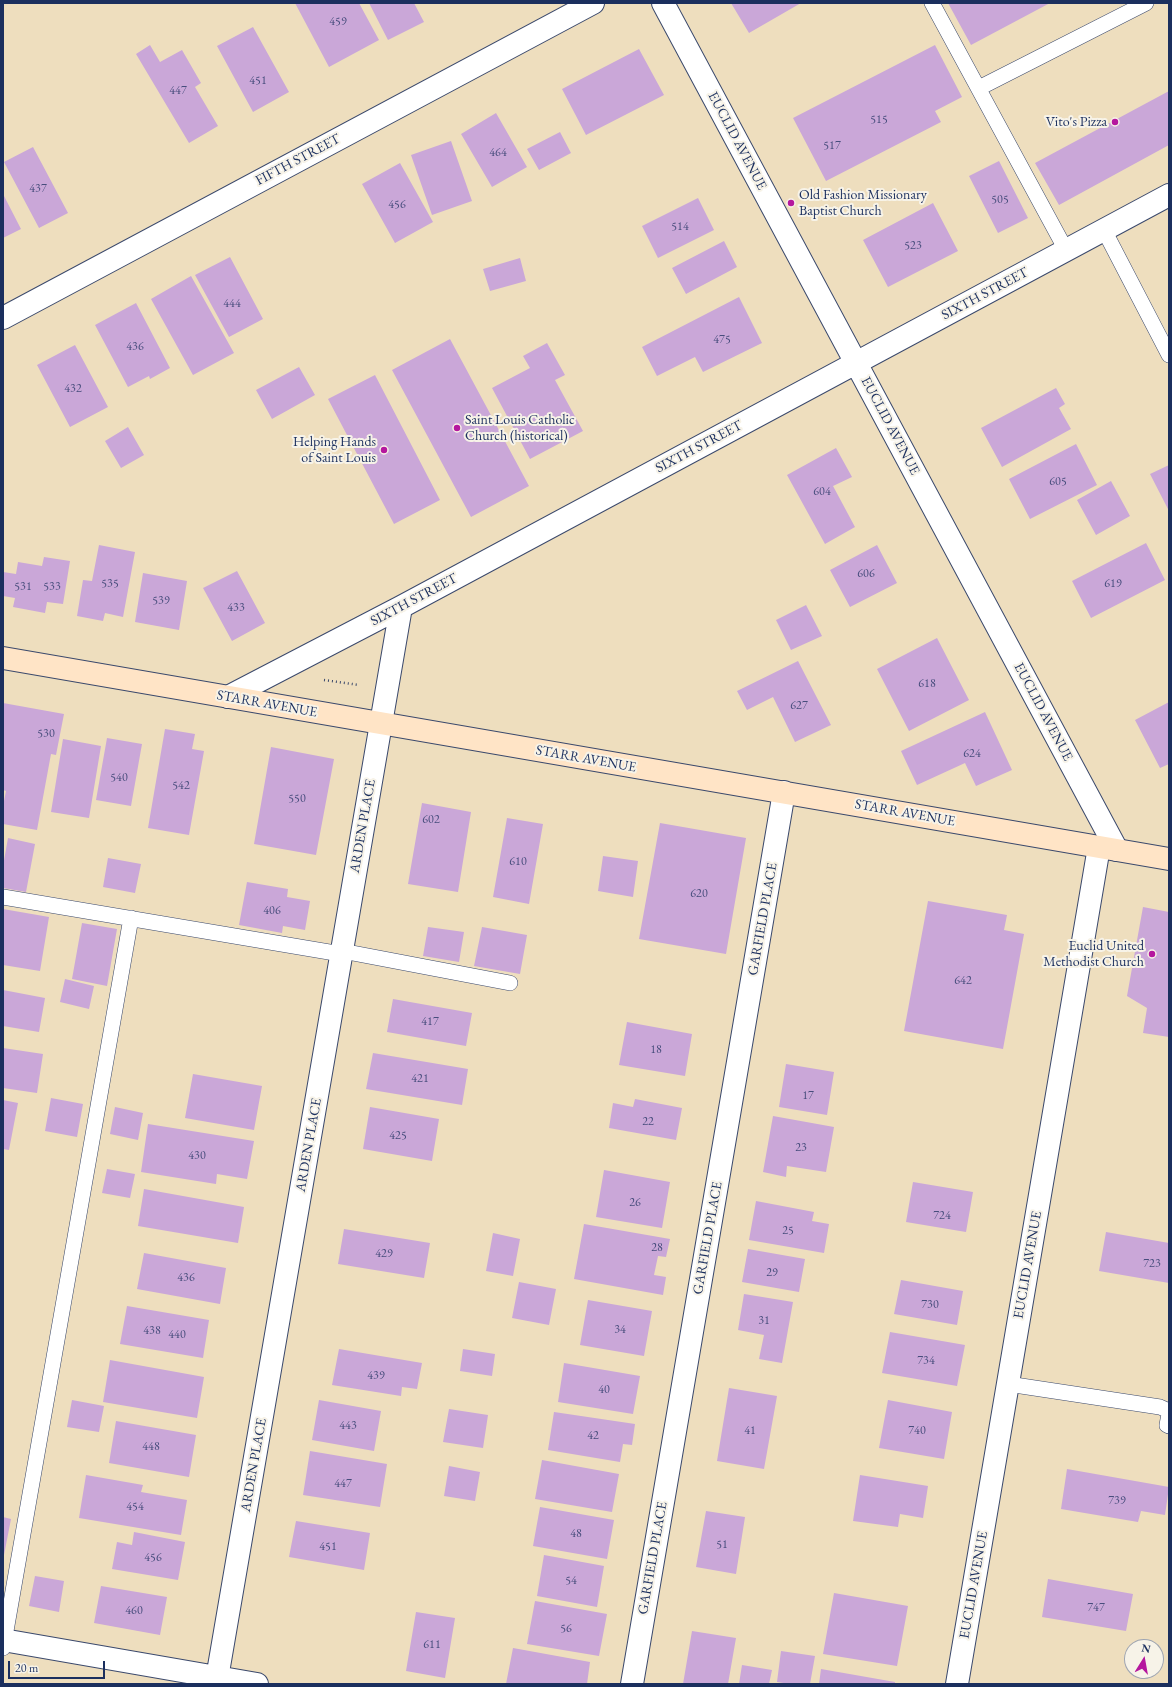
<!DOCTYPE html>
<html>
<head>
<meta charset="utf-8">
<style>
	body { margin:0 }
	#map { position:relative; width:1172px; height:1687px; overflow:hidden; background:#eedebe; font-family:"EB Garamond",serif }
	canvas { display:block }
	.frame { position:absolute; inset:0; border:4px solid #1b2f5e; pointer-events:none }
	.north { position:absolute; left:1124px; top:1639px; width:40px; height:40px; box-sizing:border-box; background:#f7f3e8; border:1px solid #9fa5b1; border-radius:50%; rotate:11deg; font-size:11px; font-weight:700; line-height:16px; text-align:center; color:#1b2f5e }
	.north::after { content:''; display:block; margin:auto; width:14px; height:18px; background:#b5179e; clip-path:polygon(50% 0,100% 100%,50% 72%,0 100%) }
	.scale { position:absolute; left:8px; top:1661px; width:97px; height:18px; box-sizing:border-box; border:2px solid #1b2f5e; border-top:0; padding-left:5px; font-size:12px; line-height:14px; white-space:nowrap; color:#1b2f5e; -webkit-text-stroke:3px #f7f3e8; paint-order:stroke }
</style>
</head>
<body>
<div id="map">
<canvas width="1172" height="1687"></canvas>
<div class="frame"></div>
<div class="north">N</div>
<div class="scale">20 m</div>
</div>
<script>
const context = document.querySelector('canvas').getContext('2d');
context.lineJoin = 'round';
function paint(path, color) {
  context.fillStyle = color;
  context.fill(path, 'evenodd');
}
function poly(rows) {
  const path = new Path2D();
  for (const r of rows) {
    path.moveTo(r[0], r[1]);
    for (let i = 2; i < r.length; i += 2) path.lineTo(r[i], r[i + 1]);
  }
  return path;
}
function trace(path, color, width, dash) {
  context.strokeStyle = color;
  context.lineWidth = width;
  context.lineCap = dash ? 'butt' : 'round';
  context.setLineDash(dash || []);
  context.stroke(path);
}
function label(font, color, halo, rows, align = 'center') {
  context.font = font + ' "EB Garamond",serif';
  context.lineWidth = 4;
  context.setLineDash([]);
  context.textBaseline = 'middle';
  context.strokeStyle = halo;
  context.fillStyle = color;
  for (const [text, x, y, turn = 0] of rows) {
    context.save();
    context.translate(x, y);
    context.rotate((+turn || 0) * Math.PI / 180);
    context.textAlign = isNaN(turn) ? turn : align;
    if (halo) context.strokeText(text, 0, 0);
    context.fillText(text, 0, 0);
    context.restore();
  }
}
paint(poly([
	[295,3,359,3,379,40,329,67],
	[369,3,414,3,424,22,388,40],
	[731,3,801,3,749,33],
	[948,3,1050,3,971,45],
	[253,27,289,92,253,112,217,46],
	[150,45,160,62,182,50,201,83,195,87,218,126,189,143,136,54],
	[935,45,962,97,935,111,941,122,826,181,793,118],
	[639,49,664,95,586,135,562,89],
	[1169,91,1169,145,1059,205,1035,163],
	[496,113,527,167,492,187,461,134],
	[560,132,571,153,539,170,527,149],
	[451,141,472,201,432,215,411,155],
	[33,147,68,213,39,228,4,162],
	[999,161,1028,218,998,233,969,176],
	[400,163,433,222,395,243,362,184],
	[3,194,21,229,3,238],
	[698,198,714,230,658,258,642,226],
	[933,203,958,251,888,287,863,240],
	[724,241,737,267,686,294,672,268],
	[230,257,263,319,229,337,195,275],
	[520,258,526,281,490,291,483,269],
	[191,276,234,353,193,375,151,299],
	[739,297,762,343,703,372,695,357,657,376,642,347],
	[136,303,170,368,150,379,149,376,128,387,95,325],
	[450,339,529,486,471,517,392,370],
	[547,343,565,375,555,380,583,431,530,459,492,388,530,368,523,356],
	[75,345,108,407,70,427,37,365],
	[299,367,315,395,272,419,256,390],
	[375,375,440,500,394,524,328,399],
	[1056,388,1065,404,1059,408,1071,429,1002,467,981,428],
	[128,427,144,455,121,468,105,441],
	[1076,444,1097,485,1030,519,1009,479],
	[836,448,852,477,833,486,855,527,825,544,787,475],
	[1169,465,1169,511,1150,474],
	[1111,481,1130,516,1096,535,1077,500],
	[1146,543,1165,580,1091,618,1072,581],
	[99,545,135,552,123,617,105,613,103,621,77,616,83,580,92,581],
	[877,545,897,583,850,607,830,570],
	[44,557,70,561,63,604,47,602,45,613,13,607,15,598,3,596,3,572,16,574,18,562,42,566],
	[237,571,265,623,232,641,203,588],
	[143,573,187,581,179,630,135,622],
	[806,605,822,636,791,650,776,620],
	[937,638,969,700,909,731,877,669],
	[798,661,831,725,795,742,773,697,747,710,737,691],
	[1169,702,1169,764,1160,768,1135,720],
	[3,703,64,714,56,755,51,754,37,830,3,824,3,806,6,791,3,790],
	[985,712,1012,770,976,786,965,763,917,785,901,751],
	[165,729,195,734,192,749,204,751,189,835,148,828],
	[107,738,142,744,131,806,96,800],
	[63,739,101,746,89,818,51,812],
	[271,747,334,759,316,855,254,844],
	[422,803,471,812,458,892,408,884],
	[507,818,543,824,529,904,493,897],
	[660,823,746,838,726,954,639,939],
	[8,838,35,844,26,892,3,888,3,866],
	[603,856,638,861,633,897,598,891],
	[108,858,141,864,135,893,103,887],
	[247,882,288,889,287,897,310,901,305,930,283,926,282,933,239,925],
	[928,901,1007,915,1004,930,1024,934,1003,1049,904,1031],
	[1143,907,1169,912,1169,1037,1143,1033,1147,1008,1127,996],
	[3,909,49,917,40,971,3,965],
	[82,923,117,929,107,986,72,979],
	[428,927,464,932,459,962,423,956],
	[482,927,527,935,520,974,474,966],
	[65,979,94,986,89,1009,60,1002],
	[3,990,45,998,39,1032,3,1026],
	[393,999,472,1013,466,1046,387,1032],
	[627,1022,692,1034,685,1076,619,1065],
	[3,1048,43,1054,37,1093,3,1088],
	[373,1053,468,1069,462,1105,366,1089],
	[786,1064,834,1072,827,1115,779,1107],
	[193,1074,262,1086,254,1130,185,1118],
	[51,1098,83,1104,77,1137,45,1131],
	[635,1099,682,1108,676,1140,609,1128,613,1103,633,1107],
	[3,1100,18,1103,9,1150,3,1149],
	[115,1107,143,1113,138,1140,110,1134],
	[370,1107,439,1119,432,1161,363,1149],
	[773,1116,834,1127,826,1172,787,1166,786,1177,763,1172],
	[148,1124,254,1141,247,1179,217,1174,216,1184,141,1172],
	[107,1169,135,1174,130,1198,102,1193],
	[604,1170,670,1182,662,1228,596,1217],
	[913,1182,973,1192,966,1232,906,1222],
	[144,1189,244,1207,238,1243,138,1226],
	[756,1201,814,1212,812,1221,829,1224,824,1253,749,1240],
	[584,1224,670,1239,666,1257,658,1256,654,1275,666,1277,663,1295,574,1279],
	[344,1229,430,1243,424,1278,338,1264],
	[1106,1232,1169,1243,1169,1283,1099,1271],
	[493,1233,520,1239,513,1276,486,1271],
	[748,1249,805,1259,799,1292,742,1282],
	[144,1253,226,1268,220,1304,137,1289],
	[901,1280,963,1291,957,1325,894,1314],
	[519,1282,556,1289,549,1325,512,1318],
	[744,1294,793,1302,782,1363,759,1359,764,1335,738,1330],
	[588,1300,652,1311,644,1356,580,1345],
	[127,1306,209,1320,203,1358,120,1344],
	[890,1332,965,1345,957,1386,882,1373],
	[339,1349,422,1363,417,1389,402,1387,401,1396,332,1385],
	[463,1349,495,1354,492,1376,460,1371],
	[110,1360,204,1377,197,1418,103,1402],
	[564,1363,640,1376,633,1414,558,1402],
	[729,1388,777,1396,764,1469,717,1461],
	[72,1400,104,1406,99,1432,67,1427],
	[319,1400,381,1411,374,1451,312,1440],
	[888,1400,952,1412,944,1459,879,1448],
	[449,1409,488,1415,483,1448,443,1442],
	[554,1412,635,1424,632,1445,623,1444,620,1462,548,1450],
	[116,1421,196,1435,189,1477,109,1463],
	[310,1451,387,1464,380,1507,303,1495],
	[542,1460,619,1474,612,1512,535,1499],
	[449,1466,480,1472,475,1501,444,1496],
	[1067,1469,1169,1487,1165,1515,1141,1511,1138,1522,1061,1509],
	[86,1475,143,1485,141,1492,187,1500,181,1535,79,1518],
	[860,1475,928,1486,923,1518,900,1514,898,1527,853,1521],
	[540,1507,614,1520,607,1559,533,1546],
	[706,1511,745,1517,736,1574,696,1567],
	[3,1517,11,1519,4,1555,3,1555],
	[296,1521,370,1533,364,1570,289,1557],
	[134,1532,185,1542,178,1580,112,1569,117,1542,132,1545],
	[544,1555,604,1566,597,1607,537,1596],
	[35,1576,64,1581,59,1612,29,1606],
	[1048,1579,1133,1594,1126,1631,1042,1617],
	[101,1586,167,1597,160,1635,94,1623],
	[834,1593,908,1606,897,1666,823,1654],
	[535,1601,607,1614,599,1656,527,1644],
	[416,1612,455,1618,445,1678,406,1671],
	[692,1631,736,1638,728,1684,683,1684],
	[513,1648,590,1662,587,1684,506,1684],
	[781,1651,815,1656,810,1684,790,1684,777,1682],
	[742,1665,772,1670,769,1684,739,1684],
	[821,1669,895,1682,895,1684,819,1684]
]), '#caa7d8');
const lane = poly([
	[932,3,1066,250],
	[979,88,1146,3],
	[1104,230,1169,355],
	[3,897,341,954],
	[342,951,510,983],
	[1008,1384,1160,1407,1169,1411],
	[1169,1414,1167,1425,1169,1426],
	[3,1648,131,918]
]);
const street = poly([
	[663,3,1117,850],
	[3,318,593,3],
	[228,697,401,607,1169,195],
	[3,1640,257,1684],
	[216,1684,401,607],
	[632,1684,784,792],
	[957,1684,1099,847]
]);
const secondary = poly([
	[3,658,1169,859]
]);
trace(lane, '#3b496c', 16);
trace(street, '#3b496c', 24);
trace(secondary, '#3b496c', 24);
trace(poly([
	[324,680,359,685]
]), '#3b496c', 2.5, [1, 3]);
trace(lane, '#fff', 15);
trace(street, '#fff', 22);
trace(secondary, '#ffe4c6', 22);
for (const [x, y, r, color] of [
	[1115,122,4,"#b5179e"],
	[791,203,4,"#b5179e"],
	[457,428,4,"#b5179e"],
	[384,450,4,"#b5179e"],
	[1152,954,4,"#b5179e"]
]) {
  const dot = new Path2D();
  dot.arc(x, y, r, 0, 2 * Math.PI);
  context.fillStyle = color;
  context.fill(dot);
  trace(dot, '#f7f3e8', 1.5);
}
label('12px', '#474d7c', null, [
	["459",338,22],
	["451",258,81],
	["447",178,91],
	["515",879,120],
	["517",832,146],
	["464",498,153],
	["437",38,189],
	["505",1000,200],
	["456",397,205],
	["514",680,227],
	["523",913,246],
	["444",232,304],
	["475",722,340],
	["436",135,347],
	["432",73,389],
	["605",1058,482],
	["604",822,492],
	["606",866,574],
	["535",110,584],
	["619",1113,584],
	["531",23,587],
	["533",52,587],
	["539",161,601],
	["433",236,608],
	["618",927,684],
	["627",799,706],
	["530",46,734],
	["624",972,754],
	["540",119,778],
	["542",181,786],
	["550",297,799],
	["602",431,820],
	["610",518,862],
	["620",699,894],
	["406",272,911],
	["642",963,981],
	["417",430,1022],
	["18",656,1050],
	["421",420,1079],
	["17",808,1096],
	["22",648,1122],
	["425",398,1136],
	["23",801,1148],
	["430",197,1156],
	["26",635,1203],
	["724",942,1216],
	["25",788,1231],
	["28",657,1248],
	["429",384,1254],
	["723",1152,1264],
	["29",772,1273],
	["436",186,1278],
	["730",930,1305],
	["31",764,1321],
	["34",620,1330],
	["438",152,1331],
	["440",177,1335],
	["734",926,1361],
	["439",376,1376],
	["40",604,1390],
	["443",348,1426],
	["41",750,1431],
	["740",917,1431],
	["42",593,1436],
	["448",151,1447],
	["447",343,1484],
	["739",1117,1501],
	["454",135,1507],
	["48",576,1534],
	["51",722,1545],
	["451",328,1547],
	["456",153,1558],
	["54",571,1581],
	["747",1096,1608],
	["460",134,1611],
	["56",566,1629],
	["611",432,1645]
]);
label('14px', '#1b2f5e', '#f7f3e8', [
	["Vito's Pizza",1107,122],
	["Old Fashion Missionary",799,195,"left"],
	["Baptist Church",799,211,"left"],
	["Saint Louis Catholic",465,420,"left"],
	["Church (historical)",465,436,"left"],
	["Helping Hands",376,442],
	["of Saint Louis",376,458],
	["Euclid United",1144,946],
	["Methodist Church",1144,962]
], 'right');
label('14px', '#1b2f5e', '#f7f3e8', [
	["EUCLID AVENUE",737,141,62],
	["FIFTH STREET",298,160,-28],
	["SIXTH STREET",985,294,-28],
	["EUCLID AVENUE",890,426,62],
	["SIXTH STREET",699,447,-28],
	["SIXTH STREET",414,600,-28],
	["STARR AVENUE",267,704,10],
	["EUCLID AVENUE",1043,712,62],
	["STARR AVENUE",586,759,10],
	["STARR AVENUE",905,813,10],
	["ARDEN PLACE",363,826,-80],
	["GARFIELD PLACE",763,919,-80],
	["ARDEN PLACE",309,1145,-80],
	["GARFIELD PLACE",708,1238,-80],
	["EUCLID AVENUE",1028,1265,-80],
	["ARDEN PLACE",254,1465,-80],
	["GARFIELD PLACE",653,1558,-80],
	["EUCLID AVENUE",974,1585,-80]
]);
</script>
</body>
</html>
